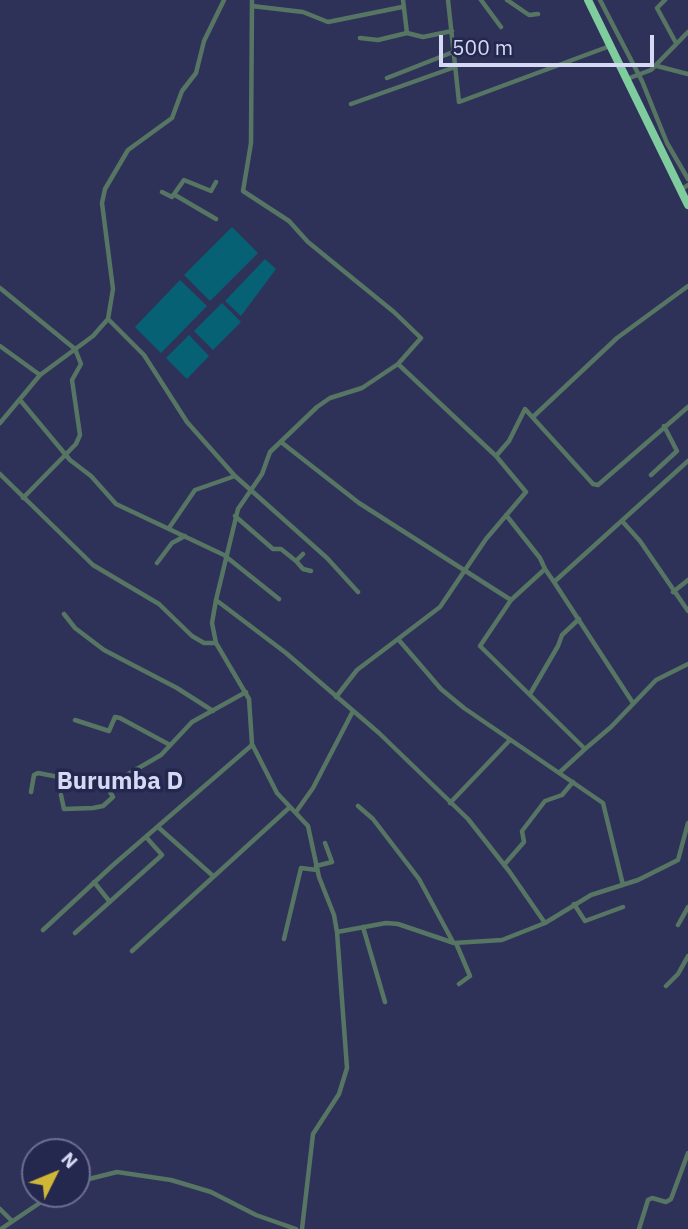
<!DOCTYPE html>
<html>
<head>
<meta charset="utf-8">
<style>
	body { margin:0 }
	#map { position:relative; width:688px; height:1229px; overflow:hidden; background:#2e3259; font-family:"IBM Plex Sans",sans-serif }
	canvas { display:block }
	.north { position:absolute; left:21px; top:1138px; width:70px; height:70px; box-sizing:border-box; background:#24274e; border:2px solid #6b6e90; border-radius:50%; rotate:47deg; font-size:19px; font-weight:700; line-height:28px; text-align:center; color:#d5d9f3 }
	.north::after { content:''; display:block; margin:auto; width:24px; height:32px; background:#d1b736; clip-path:polygon(50% 0,100% 100%,50% 72%,0 100%) }
	.scale { position:absolute; left:439px; top:35px; width:215px; height:32px; box-sizing:border-box; border:4px solid #d5d9f3; border-top:0; padding-left:9px; font-size:21px; line-height:24px; white-space:nowrap; color:#d5d9f3; -webkit-text-stroke:5px #24274e; paint-order:stroke }
</style>
</head>
<body>
<div id="map">
<canvas width="688" height="1229"></canvas>
<div class="north">N</div>
<div class="scale">500 m</div>
</div>
<script>
const context = document.querySelector('canvas').getContext('2d');
context.lineJoin = 'round';
function paint(path, color) {
  context.fillStyle = color;
  context.fill(path, 'evenodd');
}
function poly(rows) {
  const path = new Path2D();
  for (const r of rows) {
    path.moveTo(r[0], r[1]);
    for (let i = 2; i < r.length; i += 2) path.lineTo(r[i], r[i + 1]);
  }
  return path;
}
function trace(path, color, width, dash) {
  context.strokeStyle = color;
  context.lineWidth = width;
  context.lineCap = dash ? 'butt' : 'round';
  context.setLineDash(dash || []);
  context.stroke(path);
}
function label(font, color, halo, rows, align = 'center') {
  context.font = font + ' "IBM Plex Sans",sans-serif';
  context.lineWidth = 7;
  context.setLineDash([]);
  context.textBaseline = 'middle';
  context.strokeStyle = halo;
  context.fillStyle = color;
  for (const [text, x, y, turn = 0] of rows) {
    context.save();
    context.translate(x, y);
    context.rotate((+turn || 0) * Math.PI / 180);
    context.textAlign = isNaN(turn) ? turn : align;
    if (halo) context.strokeText(text, 0, 0);
    context.fillText(text, 0, 0);
    context.restore();
  }
}
paint(poly([
	[232,227,258,253,210,301,184,275],
	[265,259,276,269,241,316,225,301],
	[180,280,207,306,161,353,135,327],
	[222,303,241,322,213,350,194,331],
	[189,335,209,356,187,379,166,358]
]), '#066174');
trace(poly([
	[252,0,251,143,243,191,289,221,308,242,394,312,421,338,398,364,362,388,330,398,317,407,270,452,262,474,238,509,216,600,212,623,216,643,249,699,252,744,277,793,308,826,319,877,334,915,337,932,386,923,398,924,454,943,502,940,545,923,591,895,638,880,678,860,688,823],
	[403,0,407,33,423,37,452,31],
	[448,0,459,102,610,46],
	[481,0,501,27],
	[507,0,529,15,538,14],
	[600,0,642,81,667,143,688,179],
	[665,0,657,8,676,43],
	[252,6,303,12,328,22,402,7],
	[360,38,378,40,407,33],
	[657,66,688,74],
	[387,78,453,52],
	[627,79,651,70,688,32],
	[351,104,455,67],
	[682,189,688,185],
	[162,192,172,197,184,180,211,191,216,182],
	[175,195,216,219],
	[0,288,75,349,81,364,72,380,80,435,76,444,23,498],
	[108,319,144,355,187,422,235,476,327,558,358,592],
	[0,346,40,375],
	[398,364,496,456,526,492,486,539,440,607,398,639,441,689,464,708,603,803,623,885],
	[20,400,70,460,91,476,116,504,224,555,279,599],
	[534,416,617,338,688,286],
	[0,423,40,375,93,336,108,319,113,289,102,203,105,189,128,150,172,118,182,91,196,73,204,41,224,0],
	[281,442,359,503,511,600],
	[496,456,509,441,525,409,593,484,598,485,688,407],
	[0,474,93,565,159,604,192,636,204,643,216,643],
	[651,475,677,451,664,426],
	[506,515,540,558,545,569,511,600,480,646,585,749,560,772],
	[235,516,273,549,281,549,296,561,303,554],
	[622,521,640,541,688,611],
	[169,528,195,490,235,476],
	[296,561,303,569,311,571],
	[157,563,172,543,185,536],
	[545,569,554,582],
	[673,592,688,580],
	[216,600,286,653,379,733,468,819,509,871,545,923],
	[64,614,75,628,104,650,177,688,213,711],
	[530,694,558,646,562,635,579,619],
	[336,697,357,670,398,639],
	[633,703,554,582,688,461],
	[75,720,109,731,115,717,120,718,170,745],
	[585,749,611,727,656,680,688,664],
	[31,792,34,775,38,773,100,785,111,784,161,755,192,722,246,692],
	[61,795,64,809,93,808,103,806,113,797,106,785],
	[450,803,510,740],
	[358,806,373,819,419,879,453,942],
	[296,812,313,788,353,711],
	[158,827,212,875],
	[504,865,524,842,522,831,545,801,562,795,573,782],
	[316,866,332,862,325,843],
	[94,882,110,902],
	[574,904,585,921,623,907],
	[678,925,688,907],
	[363,927,385,1002],
	[43,930,112,866,252,745],
	[75,933,162,855,146,837],
	[284,939,301,868,317,870],
	[456,943,470,976,459,984],
	[132,951,290,807],
	[666,986,678,974,688,956],
	[77,1182,117,1172,171,1180,211,1192,256,1215,296,1229],
	[0,1209,12,1221],
	[1,1229,53,1194],
	[302,1229,313,1134,339,1094,347,1068,337,932],
	[639,1229,648,1200,652,1198,666,1202,671,1199,688,1153]
]), '#577563', 4.5);
trace(poly([
	[588,0,688,205]
]), '#7fcc9f', 8);
label('bold 24px', '#d5d9f3', '#24274e', [
	["Burumba D",120,782]
]);
</script>
</body>
</html>
